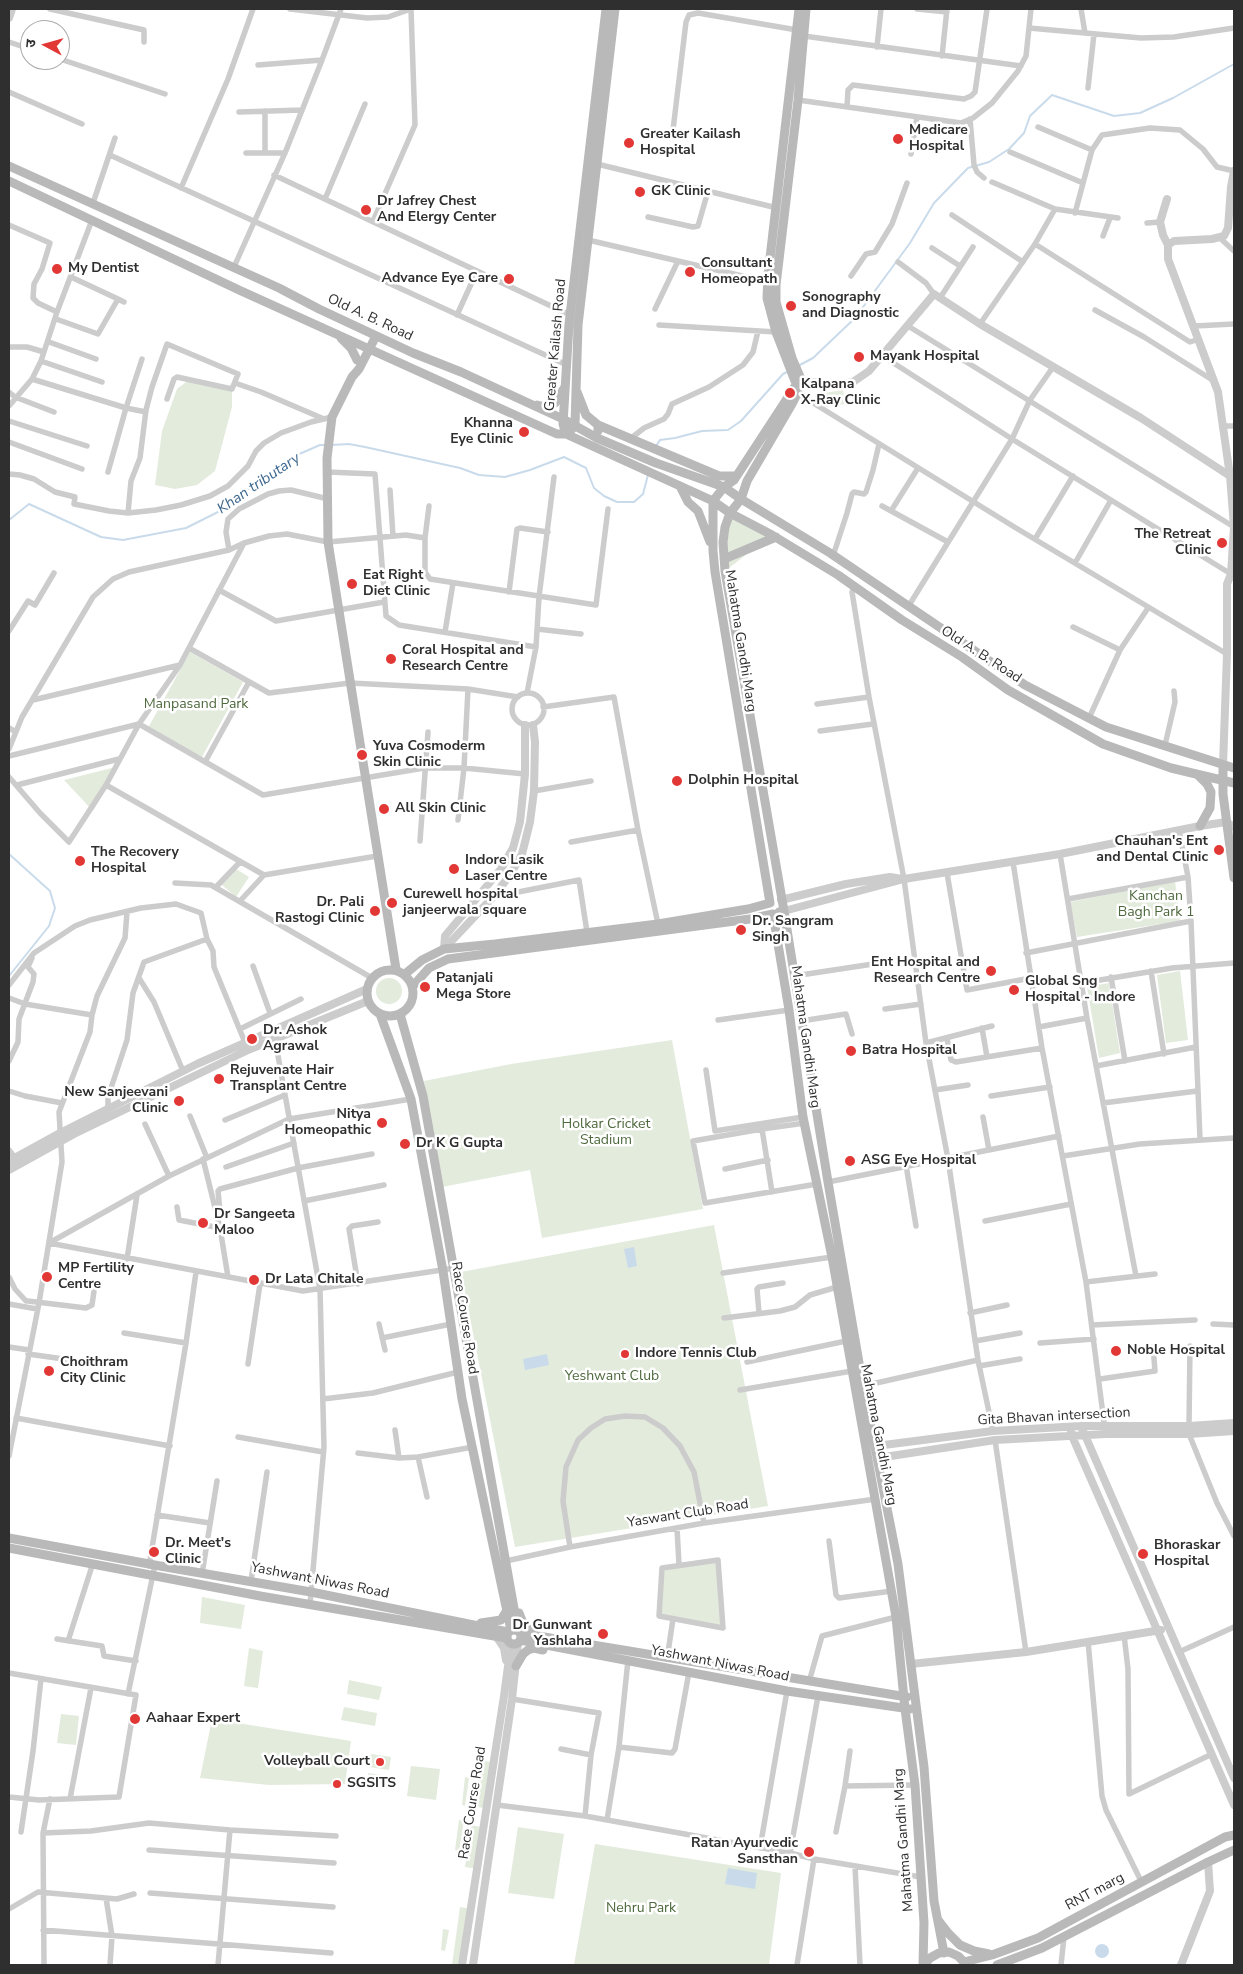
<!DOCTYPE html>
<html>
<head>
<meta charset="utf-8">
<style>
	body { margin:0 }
	#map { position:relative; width:1243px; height:1974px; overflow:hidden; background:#fff; font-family:"Nunito Sans","Noto Sans Devanagari",sans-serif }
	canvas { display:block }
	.frame { position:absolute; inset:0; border:10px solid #2f2f2f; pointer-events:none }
	.north { position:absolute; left:20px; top:20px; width:50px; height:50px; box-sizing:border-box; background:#fff; border:1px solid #acacac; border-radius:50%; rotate:276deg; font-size:14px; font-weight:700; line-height:20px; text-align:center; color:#2f2f2f }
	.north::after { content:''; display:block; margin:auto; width:18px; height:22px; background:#e13735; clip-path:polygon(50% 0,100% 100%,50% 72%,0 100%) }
</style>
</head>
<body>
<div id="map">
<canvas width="1243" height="1974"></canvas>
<div class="frame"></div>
<div class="north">उ</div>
</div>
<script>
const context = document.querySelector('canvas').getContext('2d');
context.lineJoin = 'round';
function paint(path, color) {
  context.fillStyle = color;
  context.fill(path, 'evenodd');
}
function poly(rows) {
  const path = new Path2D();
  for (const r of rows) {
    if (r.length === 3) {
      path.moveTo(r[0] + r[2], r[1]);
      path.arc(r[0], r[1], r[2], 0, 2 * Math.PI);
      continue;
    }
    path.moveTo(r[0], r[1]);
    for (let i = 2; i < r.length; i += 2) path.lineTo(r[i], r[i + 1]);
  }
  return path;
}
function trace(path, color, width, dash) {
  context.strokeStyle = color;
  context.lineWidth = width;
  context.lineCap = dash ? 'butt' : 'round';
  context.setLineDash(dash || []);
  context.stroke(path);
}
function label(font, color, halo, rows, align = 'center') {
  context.font = font + ' "Nunito Sans",sans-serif';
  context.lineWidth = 5;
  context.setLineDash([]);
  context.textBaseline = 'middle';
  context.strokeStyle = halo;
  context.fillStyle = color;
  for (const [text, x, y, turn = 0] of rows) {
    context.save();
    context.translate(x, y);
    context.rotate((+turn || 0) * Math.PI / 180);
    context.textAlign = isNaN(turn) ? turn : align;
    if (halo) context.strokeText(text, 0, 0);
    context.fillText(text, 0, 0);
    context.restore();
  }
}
paint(poly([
	[190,379,232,391,232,407,215,471,197,485,175,489,155,485,162,431,177,389],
	[843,390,845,404,826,407,824,393],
	[730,513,772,535,725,571,723,542],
	[190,652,243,682,202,757,148,728],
	[112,768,112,769,118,768,93,811,64,780],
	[233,867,249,877,236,897,221,884],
	[1175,881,1180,921,1077,937,1070,902],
	[1180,971,1188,1040,1166,1043,1157,975],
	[389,991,13],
	[1109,983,1120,1053,1099,1058,1087,987],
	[672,1040,703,1209,542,1238,530,1170,442,1187,424,1081,511,1064],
	[714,1225,768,1506,515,1547,461,1272],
	[718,1560,723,1628,659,1616,662,1568],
	[202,1597,245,1605,241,1629,200,1623],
	[249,1648,263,1651,258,1688,244,1686],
	[349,1680,382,1687,379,1700,347,1694],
	[344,1707,377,1713,375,1726,341,1720],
	[61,1714,79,1716,76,1745,57,1743],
	[212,1719,351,1741,345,1784,269,1785,200,1778],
	[371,1754,391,1757,389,1770,369,1767],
	[480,1760,495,1763,488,1809,474,1806],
	[411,1766,440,1769,436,1800,407,1796],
	[368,1773,389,1776,387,1789,366,1786],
	[465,1777,469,1778,465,1806,462,1805],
	[459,1820,464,1821,459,1851,455,1850],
	[471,1825,486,1828,479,1869,465,1867],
	[518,1827,564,1834,554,1899,508,1893],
	[595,1844,781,1873,769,1965,574,1965],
	[460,1907,473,1909,465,1965,452,1965],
	[443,1929,449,1930,445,1951,441,1950]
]), '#e3ebdd');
paint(poly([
	[634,1247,637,1266,628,1268,624,1249],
	[547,1354,549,1365,525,1370,523,1359],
	[728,1868,757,1873,755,1889,725,1884],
	[1102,1951,7]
]), '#c9dbeb');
trace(poly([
	[798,366,813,358,855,318,910,243,934,203,968,168,989,162,1009,149,1024,133,1030,116,1052,95,1114,116,1140,113,1173,98,1234,64],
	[331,445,349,444,365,447,460,468,479,475,505,477,530,470,564,457,586,468,594,488,604,496,617,502,634,502,643,494,648,475],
	[656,446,660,440,675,438,702,431,728,430,741,421,783,374,787,372],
	[9,520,29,504,101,537,123,540,186,528,218,512,290,458,320,445,326,445],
	[9,854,50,891,55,908,49,926,9,976]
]), '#c9dbeb', 2);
trace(poly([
	[50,9,144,30,144,42],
	[290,9,367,18,388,17,411,9],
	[917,9,947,12],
	[1081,9,1085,33],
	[1029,28,1141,38,1174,37,1234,28],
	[804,36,1021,66],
	[9,42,30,49],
	[877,47,881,9],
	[942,56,947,9],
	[60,59,165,94],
	[258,65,322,60],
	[1088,88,1094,34],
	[9,92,82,124],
	[798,100,961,123,973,118,992,103,1018,71,1026,56,1031,9],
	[847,107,848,90,853,85,964,99,971,96,975,92,987,9],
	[265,111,265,152],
	[239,112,302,110],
	[970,119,974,165,977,172,984,178],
	[1038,127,1092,150,1075,213],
	[673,130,686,22,689,15,698,13,797,30],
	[1092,150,1102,135,1150,128,1180,130,1203,149,1217,167,1234,171],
	[1010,152,1083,183],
	[246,153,285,153],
	[911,154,917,117],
	[110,155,567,365],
	[597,164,777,208],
	[274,175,570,315],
	[992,182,1055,209,1118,218],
	[181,188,228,79,253,9],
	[325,199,365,104],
	[93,203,115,138],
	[952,215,1023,262],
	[648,217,693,227,698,226,708,191],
	[373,221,415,125,411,9],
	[1147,223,1160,222],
	[9,225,50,243,42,269,34,284,33,298,38,303,57,312],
	[1103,236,1110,218],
	[1220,238,1234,251],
	[588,240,768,282],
	[1035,244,1190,342,1199,339],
	[932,248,960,266],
	[898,262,926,283,934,294],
	[234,267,285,153,322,60,341,9],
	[851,276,866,254,875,252,892,224,907,183],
	[71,277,118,299],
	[940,298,973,247],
	[655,309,678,261],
	[1095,310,1144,337,1214,381],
	[457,315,477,271],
	[56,319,98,334,118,299,124,302],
	[980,324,1035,244,1055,209],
	[659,325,776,332],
	[908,326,1234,527],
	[1194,326,1234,324],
	[49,342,96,359],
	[9,347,27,347,44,352],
	[881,355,1012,439,1231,574,1234,574],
	[41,361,102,382],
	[32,379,126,408,146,412],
	[235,383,261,392,324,419],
	[9,392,15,397,54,412],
	[797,393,1016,528,1227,654],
	[9,406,32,379,41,361,57,312,92,220],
	[9,421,87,446],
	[1224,426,1234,426],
	[630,439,644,428,664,419,668,414,672,404,709,387,743,365,753,352,758,331],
	[9,442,82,469],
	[108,472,126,408,142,359],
	[327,472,375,474,386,616,399,625,536,647],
	[9,474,20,475,34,479,55,492,75,497,74,504,109,511,128,513,156,510,181,505,210,496,228,486,248,466,256,451,264,443,281,433,311,422,332,417],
	[390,490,393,536],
	[429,506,425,538,425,572,430,579,596,605,608,509],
	[882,506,948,542],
	[891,511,918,468],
	[128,513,131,481,140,458,146,410,152,387,167,344,238,374,232,389,177,377,174,379,167,399],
	[1035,539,1073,476],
	[229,550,226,532,228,519,239,509,268,494,279,491,291,490,328,499],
	[833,556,847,513,852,494,854,492,864,494,866,492,873,470,879,444],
	[1075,563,1111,500],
	[855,587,852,592,869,697,904,879,926,1043,948,1159,978,1360,993,1431],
	[219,590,276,621,384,602],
	[509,592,517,529,520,528,548,532],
	[908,607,1012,439,1030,400,1053,367],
	[1073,627,1120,650],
	[537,629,581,634],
	[9,631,28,601,35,605,54,573],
	[445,632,453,583],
	[189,648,269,693,350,683,468,689,518,697],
	[527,693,536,647,539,597,554,477],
	[528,709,16],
	[33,700,180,665],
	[817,704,869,697],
	[543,707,614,697,638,830,658,924],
	[1089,718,1120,650,1148,608],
	[9,728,16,732],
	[820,731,873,724],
	[1165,745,1175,702,1174,691],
	[9,749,22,717,93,597,113,579,129,572,229,550,244,543,269,536,287,534,328,542,406,535,425,538],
	[9,756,139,724,263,795,424,768,464,768,525,774],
	[205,762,249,682],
	[9,777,40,813,69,842,106,785,139,724,180,665,244,543],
	[17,785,119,759],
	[106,785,264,875,377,856],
	[534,791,591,781],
	[458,820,464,768,468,689],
	[1179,830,1188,877,1191,921,1200,1139],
	[420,841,428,732],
	[571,842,638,830],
	[1060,854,1087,1018,1136,1276],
	[1013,862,1042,1048,1086,1282,1105,1430],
	[947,873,967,990,1031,978],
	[175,883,211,885,372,978],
	[216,887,240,862],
	[493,897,579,880,587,932],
	[1068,899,1188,877],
	[240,901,264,875],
	[1026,953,1191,921],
	[253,966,270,1013],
	[1151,971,1164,1054],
	[794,976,873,964],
	[1111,977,1125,1061],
	[139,978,154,1002,183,1071],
	[1082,983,1172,968,1234,963],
	[9,985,34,953,75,926,90,920,141,908,176,904,201,913,207,939,213,951,214,967,246,1045],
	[9,998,25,1004,92,1015],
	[885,1009,921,1004],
	[718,1020,789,1010],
	[801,1021,846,1014,852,1034],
	[1039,1027,1087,1018],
	[982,1028,987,1057],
	[240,1029,301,999],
	[947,1038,951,1060,956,1062,1042,1048],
	[275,1039,320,1289,324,1447,310,1604],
	[926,1043,992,1026],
	[9,1061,18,1042,19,1019,33,982,34,974,28,967,32,958],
	[1096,1066,1196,1047],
	[706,1070,715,1131,803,1117],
	[935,1090,968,1085],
	[9,1091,25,1096,62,1103],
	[991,1096,1050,1087],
	[1103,1103,1197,1091],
	[108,1110,108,1098,111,1088,127,1040,133,993,144,962,207,939],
	[190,1116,207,1158],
	[983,1117,989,1150],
	[225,1120,285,1095],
	[805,1123,762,1129,693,1141,705,1203,817,1184],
	[145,1124,169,1176,289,1119,411,1099],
	[762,1129,772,1192],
	[9,1150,17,1160],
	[1063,1156,1140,1144,1234,1138],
	[203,1159,220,1228,228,1277],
	[906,1165,916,1226],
	[226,1167,294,1143],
	[725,1169,768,1160],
	[828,1182,1059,1136],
	[304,1201,384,1185],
	[177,1207,179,1220,220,1228],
	[229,1213,222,1214,220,1211,218,1191,220,1189,298,1168,372,1154],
	[985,1221,1071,1204],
	[49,1243,303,1291,455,1268],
	[49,1243,169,1176],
	[127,1259,137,1195],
	[723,1273,832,1257],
	[9,1277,15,1289,26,1301,28,1301,86,1308,92,1305,94,1291],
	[1086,1282,1155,1274],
	[358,1284,349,1229,352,1226,378,1222],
	[9,1304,37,1309],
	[759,1313,757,1289,759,1287,783,1283],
	[970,1313,1007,1305],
	[724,1318,780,1311,795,1307,810,1295,837,1287],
	[379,1324,385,1350],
	[1213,1324,1234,1325],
	[1092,1325,1195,1320],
	[124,1333,186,1343],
	[382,1338,451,1324],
	[975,1341,1020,1333],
	[1040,1343,1094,1339],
	[9,1347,29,1350],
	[28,1354,85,1362],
	[747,1362,846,1341],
	[248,1364,260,1284],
	[979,1366,1020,1359],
	[1100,1379,1155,1371,1153,1347],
	[863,1386,978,1360],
	[740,1390,852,1371],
	[323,1399,373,1393,458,1372],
	[16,1418,170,1446],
	[1189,1426,1190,1346],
	[395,1430,399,1458],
	[1189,1434,1217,1503,1234,1536],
	[238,1437,323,1452],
	[995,1440,1026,1652],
	[358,1453,399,1458,418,1457],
	[9,1456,39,1303,62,1162,59,1112,90,1032,92,1015,97,996,125,938,127,912],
	[427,1497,418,1457,473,1447],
	[157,1515,210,1523],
	[677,1528,679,1565],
	[829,1541,836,1595,839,1598,892,1591],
	[570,1547,563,1501,566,1467,578,1440,591,1428,605,1419,625,1416,645,1417,663,1428,680,1446,694,1472,704,1523],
	[718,1560,723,1628,659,1616,662,1568,718,1560],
	[506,1561,570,1547,704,1523,876,1499],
	[149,1566,186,1343,196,1272],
	[202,1574,217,1481],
	[251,1581,267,1472],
	[1124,1635,1128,1669,1129,1794,1212,1754],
	[57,1639,102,1646,104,1656,136,1661],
	[68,1641,93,1563],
	[1088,1641,1102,1796,1106,1810,1142,1883],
	[1179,1652,1234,1627],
	[667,1659,673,1619],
	[9,1673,136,1695,119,1797,39,1800,9,1797],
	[809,1682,822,1636,896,1617],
	[128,1694,155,1565],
	[512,1699,599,1713,591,1755,585,1816],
	[619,1747,672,1753,675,1749,689,1672],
	[561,1749,591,1755],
	[845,1786,915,1785],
	[70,1799,91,1688],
	[497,1805,585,1816,790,1853,814,1859,921,1877],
	[607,1820,619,1747,628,1660],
	[21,1832,33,1751,41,1679],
	[836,1832,845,1786,850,1751],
	[43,1833,91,1831,149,1823,230,1830,336,1836],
	[760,1848,787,1691],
	[149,1850,334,1863],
	[790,1853,818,1696],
	[855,1866,860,1965],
	[150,1893,333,1907],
	[106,1898,112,1936,110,1965],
	[9,1909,38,1892,117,1899,134,1894],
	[43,1930,331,1953],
	[44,1965,43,1833,50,1799],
	[218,1965,230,1830],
	[797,1965,814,1859],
	[1061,1965,1064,1937]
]), '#ccc', 5.5);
trace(poly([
	[9,18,12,9],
	[1167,199,1160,222,1163,235,1168,245,1168,259,1218,392,1230,476,1234,527,1231,574,1227,584,1227,654,1223,765],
	[1168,245,1174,241,1212,239,1224,236,1228,228,1231,187,1234,171],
	[804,381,839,385,853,382,869,371,934,294,980,324,1141,418,1230,476],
	[781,900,846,884,890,877,902,879],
	[784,911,904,879,1060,854,1200,826,1226,822,1234,827],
	[444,949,493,897,510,875,522,854,530,822,534,791,535,742,533,725],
	[444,949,445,936,501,869,513,848,520,822,525,774,525,725],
	[9,1161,60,1133,197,1064,367,989],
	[9,1170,74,1134,248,1050,368,1001],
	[1081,1426,1234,1778],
	[1070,1427,1072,1436,1234,1805],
	[876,1446,993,1431,1081,1426,1189,1426,1234,1423],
	[878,1458,995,1440,1106,1434,1189,1434,1234,1431],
	[496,1636,504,1648,506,1660],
	[911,1664,1026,1652,1161,1630],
	[462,1965,504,1696,511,1644],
	[473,1965,512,1699,518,1643],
	[1181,1965,1210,1891,1208,1862]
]), '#ccc', 8);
trace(poly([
	[9,166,279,288,319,309,413,353,461,372,563,419,597,438,656,463,724,487,741,499,730,513,713,501,724,487,734,480,796,385],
	[9,181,239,290,548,430,557,434,566,434,713,501,713,551,715,572,770,903,748,909,658,924,495,944,444,949,422,960,405,974],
	[376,336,359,369,352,377,332,417,327,458,328,542,396,969],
	[341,338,351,348,357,360],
	[801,379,792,358,776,302,776,285,798,100,806,9],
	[795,381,776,332,767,298,768,275,799,9],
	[577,392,586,415,598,425,598,431],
	[798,392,792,404,747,481,741,499,830,553,1025,685,1106,727,1234,768],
	[537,405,545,407,555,403,565,387],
	[598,425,719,476,736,476],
	[572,429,575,425,578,325,615,9],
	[566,434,563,424,569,324,606,9],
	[680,486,688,502,698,511,710,542],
	[724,559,776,537],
	[1223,765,1223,794,1234,878],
	[1197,774,1207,784,1211,792,1210,808,1200,826],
	[784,911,828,1182,863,1386,898,1564,924,1767,934,1901,944,1953],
	[779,912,784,911,725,571,723,542,725,527,730,513,772,535,838,575,902,620,962,657,1008,690,1103,744,1171,768,1234,783],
	[390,993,23],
	[413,986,429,968,448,959,750,919,773,914,789,1010,803,1117,832,1257,896,1617,905,1709,915,1785,924,1923,923,1965],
	[380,1014,411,1099,443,1271,462,1399,511,1630],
	[400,1014,423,1096,518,1631],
	[9,1538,160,1566,311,1592,508,1632],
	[9,1548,260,1596,506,1638],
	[519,1613,523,1623,536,1636],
	[481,1623,501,1620,507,1610],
	[514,1637,7],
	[520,1633,907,1697],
	[520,1640,787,1691,910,1709],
	[516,1666,523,1654,528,1650,534,1648,543,1650],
	[938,1920,948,1933,960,1945,974,1951,989,1954],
	[964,1962,992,1955,1038,1938,1225,1837,1234,1835],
	[924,1965,930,1958,939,1953,949,1952,958,1956,967,1965],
	[997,1965,1042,1948,1208,1862,1234,1850]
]), '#b9b9b9', 9);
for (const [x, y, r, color] of [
	[898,139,6,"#e13735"],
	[629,143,6,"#e13735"],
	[640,192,6,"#e13735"],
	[366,210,6,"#e13735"],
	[57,269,6,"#e13735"],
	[690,272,6,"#e13735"],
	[509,279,6,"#e13735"],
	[791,306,6,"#e13735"],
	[859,357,6,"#e13735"],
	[790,393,6,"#e13735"],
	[524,432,6,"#e13735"],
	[1222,543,6,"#e13735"],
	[352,584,6,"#e13735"],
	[391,659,6,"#e13735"],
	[362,755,6,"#e13735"],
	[677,781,6,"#e13735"],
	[384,809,6,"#e13735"],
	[1219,850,6,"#e13735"],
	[80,861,6,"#e13735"],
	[454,869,6,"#e13735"],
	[392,903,6,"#e13735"],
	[375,911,6,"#e13735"],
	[741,930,6,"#e13735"],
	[991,971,6,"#e13735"],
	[425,987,6,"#e13735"],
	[1014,990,6,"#e13735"],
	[252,1039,6,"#e13735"],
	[851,1051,6,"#e13735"],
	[219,1079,6,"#e13735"],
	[179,1101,6,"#e13735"],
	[382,1123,6,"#e13735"],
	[405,1144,6,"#e13735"],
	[850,1161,6,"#e13735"],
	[203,1223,6,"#e13735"],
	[47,1277,6,"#e13735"],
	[254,1280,6,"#e13735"],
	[1116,1351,6,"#e13735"],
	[625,1354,5,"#e13735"],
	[49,1371,6,"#e13735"],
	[154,1552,6,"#e13735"],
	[1143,1554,6,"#e13735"],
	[603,1634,6,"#e13735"],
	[135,1719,6,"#e13735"],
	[380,1762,5,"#e13735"],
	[337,1784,5,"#e13735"],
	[809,1852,6,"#e13735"]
]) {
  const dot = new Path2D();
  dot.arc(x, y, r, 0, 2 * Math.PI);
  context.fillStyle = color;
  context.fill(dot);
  trace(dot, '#fff', 2);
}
label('bold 14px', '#2f2f2f', '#fff', [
	["Medicare",909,131],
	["Hospital",909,147],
	["Greater Kailash",640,135],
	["Hospital",640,151],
	["GK Clinic",651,192],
	["Dr Jafrey Chest",377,202],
	["And Elergy Center",377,218],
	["Consultant",701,264],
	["Homeopath",701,280],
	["My Dentist",68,269],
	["Advance Eye Care",498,279,"right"],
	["Sonography",802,298],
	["and Diagnostic",802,314],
	["Mayank Hospital",870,357],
	["Kalpana",801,385],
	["X-Ray Clinic",801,401],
	["Khanna",513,424,"right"],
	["Eye Clinic",513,440,"right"],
	["The Retreat",1211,535,"right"],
	["Clinic",1211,551,"right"],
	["Eat Right",363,576],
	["Diet Clinic",363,592],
	["Coral Hospital and",402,651],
	["Research Centre",402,667],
	["Yuva Cosmoderm",373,747],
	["Skin Clinic",373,763],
	["Dolphin Hospital",688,781],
	["All Skin Clinic",395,809],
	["Chauhan's Ent",1208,842,"right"],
	["and Dental Clinic",1208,858,"right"],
	["The Recovery",91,853],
	["Hospital",91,869],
	["Indore Lasik",465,861],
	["Laser Centre",465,877],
	["Curewell hospital",403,895],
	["janjeerwala square",403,911],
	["Dr. Pali",364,903,"right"],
	["Rastogi Clinic",364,919,"right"],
	["Dr. Sangram",752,922],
	["Singh",752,938],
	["Ent Hospital and",980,963,"right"],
	["Research Centre",980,979,"right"],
	["Patanjali",436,979],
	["Mega Store",436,995],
	["Global Sng",1025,982],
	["Hospital - Indore",1025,998],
	["Dr. Ashok",263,1031],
	["Agrawal",263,1047],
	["Batra Hospital",862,1051],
	["Rejuvenate Hair",230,1071],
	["Transplant Centre",230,1087],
	["New Sanjeevani",168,1093,"right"],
	["Clinic",168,1109,"right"],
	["Nitya",371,1115,"right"],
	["Homeopathic",371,1131,"right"],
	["Dr K G Gupta",416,1144],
	["ASG Eye Hospital",861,1161],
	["Dr Sangeeta",214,1215],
	["Maloo",214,1231],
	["MP Fertility",58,1269],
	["Centre",58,1285],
	["Dr Lata Chitale",265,1280],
	["Noble Hospital",1127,1351],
	["Indore Tennis Club",635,1354],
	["Choithram",60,1363],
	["City Clinic",60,1379],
	["Dr. Meet's",165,1544],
	["Clinic",165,1560],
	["Bhoraskar",1154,1546],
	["Hospital",1154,1562],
	["Dr Gunwant",592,1626,"right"],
	["Yashlaha",592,1642,"right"],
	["Aahaar Expert",146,1719],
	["Volleyball Court",370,1762,"right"],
	["SGSITS",347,1784],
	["Ratan Ayurvedic",798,1844,"right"],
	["Sansthan",798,1860,"right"]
], 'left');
label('14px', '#2f2f2f', '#fff', [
	["Old A. B. Road",370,318,25],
	["Greater Kailash Road",556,345,-85],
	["Mahatma Gandhi Marg",740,641,81],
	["Old A. B. Road",981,655,33],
	["Mahatma Gandhi Marg",805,1037,82],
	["Race Course Road",464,1318,81],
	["Gita Bhavan intersection",1054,1417,-3],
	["Mahatma Gandhi Marg",878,1435,79],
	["Yaswant Club Road",688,1514,-9],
	["Yashwant Niwas Road",320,1581,11],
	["Yashwant Niwas Road",720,1664,11],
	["Race Course Road",473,1803,-81],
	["Mahatma Gandhi Marg",904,1840,-94],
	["RNT marg",1095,1892,-28]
]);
label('14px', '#4e693d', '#fff', [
	["Manpasand Park",196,705],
	["Kanchan",1156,897],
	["Bagh Park 1",1156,913],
	["Holkar Cricket",606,1125],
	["Stadium",606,1141],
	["Yeshwant Club",612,1377],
	["Nehru Park",641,1909]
]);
label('italic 15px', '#3e698f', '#fff', [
	["Khan tributary",259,484,-34]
]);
</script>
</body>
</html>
